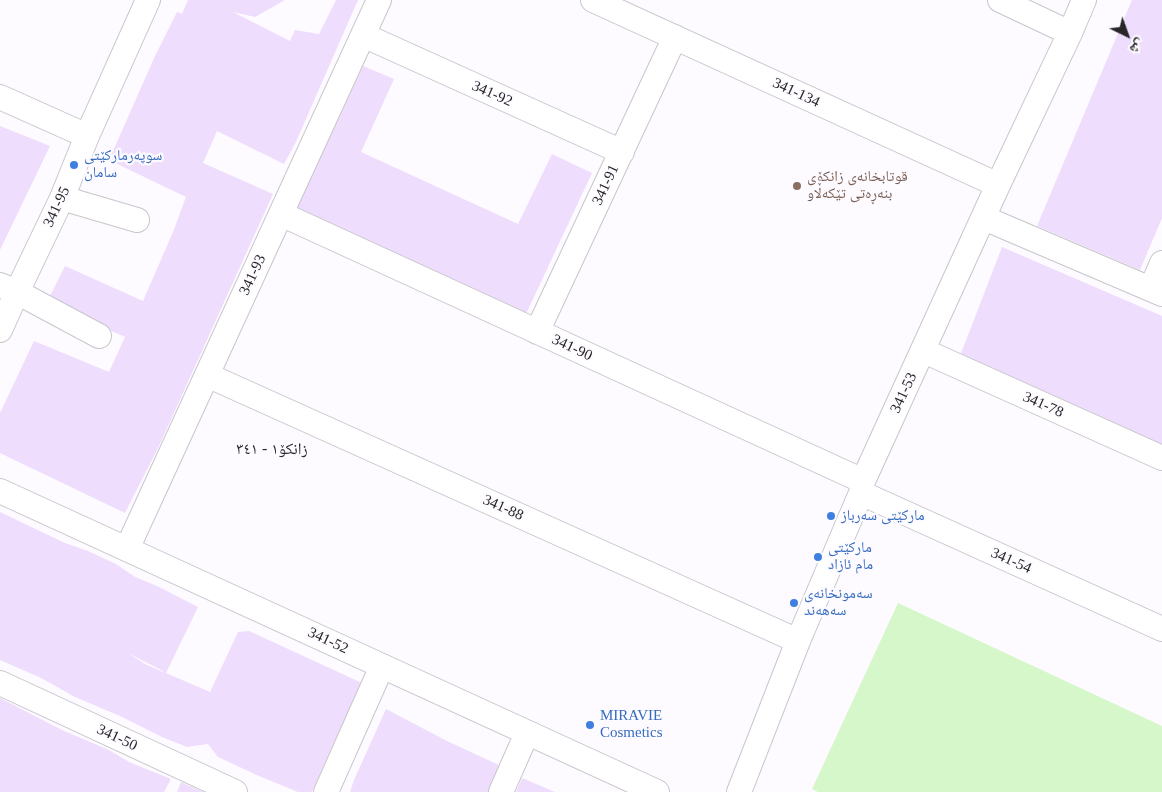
<!DOCTYPE html>
<html>
<head>
<meta charset="utf-8">
<style>
	body { margin:0 }
	#map { position:relative; width:1162px; height:792px; overflow:hidden; background:#fdfbff; font-family:"Times New Roman","Noto Naskh Arabic",serif }
	canvas { display:block }
	.north { position:absolute; left:1102px; top:10px; width:50px; height:50px; -webkit-text-stroke:4px #fdfbff; paint-order:stroke; rotate:138deg; font-size:14px; font-weight:700; line-height:20px; text-align:center; color:#272628 }
	.north::after { content:''; display:block; margin:auto; width:18px; height:22px; background:#272628; clip-path:polygon(50% 0,100% 100%,50% 72%,0 100%) }
</style>
</head>
<body>
<div id="map">
<canvas width="1162" height="792"></canvas>
<div class="north">ش</div>
</div>
<script>
const context = document.querySelector('canvas').getContext('2d');
context.lineJoin = 'round';
function paint(path, color) {
  context.fillStyle = color;
  context.fill(path, 'evenodd');
}
function poly(rows) {
  const path = new Path2D();
  for (const r of rows) {
    path.moveTo(r[0], r[1]);
    for (let i = 2; i < r.length; i += 2) path.lineTo(r[i], r[i + 1]);
  }
  return path;
}
function trace(path, color, width, dash) {
  context.strokeStyle = color;
  context.lineWidth = width;
  context.lineCap = dash ? 'butt' : 'round';
  context.setLineDash(dash || []);
  context.stroke(path);
}
function label(font, color, halo, rows, align = 'center') {
  context.font = font + ' "Times New Roman","Noto Naskh Arabic",serif';
  context.lineWidth = 4.5;
  context.setLineDash([]);
  context.textBaseline = 'middle';
  context.strokeStyle = halo;
  context.fillStyle = color;
  for (const [text, x, y, turn = 0] of rows) {
    context.save();
    context.translate(x, y);
    context.rotate((+turn || 0) * Math.PI / 180);
    context.textAlign = isNaN(turn) ? turn : align;
    if (halo) context.strokeText(text, 0, 0);
    context.fillText(text, 0, 0);
    context.restore();
  }
}
paint(poly([
	[898,603,1162,726,1162,792,818,792,812,789]
]), '#d5f7ca');
paint(poly([
	[188,0,285,0,255,17,233,12,290,41,295,30,319,34,336,0,358,0,295,144,284,164,217,131,203,163,273,194,159,446,125,513,0,453,0,413,34,341,109,372,125,337,47,302,65,266,143,301,173,232,186,197,109,160,155,56,177,12,182,14],
	[1132,0,1162,0,1162,218,1140,270,1037,226],
	[363,66,394,79,361,152,518,224,552,154,592,173,526,314,296,210],
	[0,126,50,146,0,250],
	[1002,247,1162,316,1162,445,1139,436,960,356],
	[0,512,65,543,88,551,116,564,135,577,157,586,198,607,166,673,210,692,238,632,249,631,362,683,335,740,312,792,298,792,259,776,218,757,208,744,187,747,162,737,120,716,75,697,41,678,0,660],
	[128,653,163,671,163,672,145,664],
	[0,698,62,730,109,750,129,762,171,779,164,792,0,792],
	[386,709,447,741,501,766,489,792,350,792,354,780],
	[522,778,555,792,516,792],
	[181,782,203,792,177,792]
]), '#eeddfc');
const minor = poly([
	[593,0,998,185],
	[1000,0,1070,33],
	[363,35,622,152],
	[0,97,87,136],
	[62,198,137,220],
	[281,214,863,481],
	[984,218,1162,294],
	[0,285,17,292,99,336],
	[1151,289,1162,263],
	[0,330,17,292,62,198,87,136,148,0],
	[537,332,675,37],
	[924,351,1162,458],
	[207,375,798,641],
	[0,491,657,792],
	[861,493,1162,629],
	[127,549,379,0],
	[0,683,235,792],
	[326,792,382,666],
	[501,792,527,733],
	[739,792,798,641,861,493,863,481,998,185,1070,33,1084,0]
]);
trace(minor, '#c8c6cb', 26);
trace(minor, '#fff', 24);
for (const [x, y, r, color] of [
	[74,165,5,"#3f7fe0"],
	[797,186,5,"#8d6e63"],
	[831,516,5,"#3f7fe0"],
	[818,557,5,"#3f7fe0"],
	[794,603,5,"#3f7fe0"],
	[590,725,5,"#3f7fe0"]
]) {
  const dot = new Path2D();
  dot.arc(x, y, r, 0, 2 * Math.PI);
  context.fillStyle = color;
  context.fill(dot);
  trace(dot, '#fdfbff', 2);
}
label('15px', '#272628', '#fdfbff', [
	["341-134",796,93,25],
	["341-92",492,94,24],
	["341-91",606,185,-65],
	["341-95",57,207,-65],
	["341-93",253,275,-65],
	["341-90",572,348,25],
	["341-53",904,393,-65],
	["341-78",1043,405,24],
	["341-88",503,508,24],
	["341-54",1011,561,24],
	["341-52",328,641,25],
	["341-50",117,738,25]
]);
label('15px', '#366cbe', '#fdfbff', [
	["سوپەرمارکێتی",84,156],
	["سامان",84,173],
	["مارکێتی سەرباز",841,516],
	["مارکێتی",828,548],
	["مام ئازاد",828,565],
	["سەمونخانەی",804,594],
	["سەھەند",804,611],
	["MIRAVIE",600,716],
	["Cosmetics",600,733]
], 'left');
label('15px', '#785e54', '#fdfbff', [
	["قوتابخانه‌ی زانکۆی",807,177],
	["بنەڕەتی تێکەڵاو",807,194]
], 'left');
label('16px', '#2c2a2d', '#fdfbff', [
	["زانکۆ١ - ٣٤١",272,450]
]);
</script>
</body>
</html>
